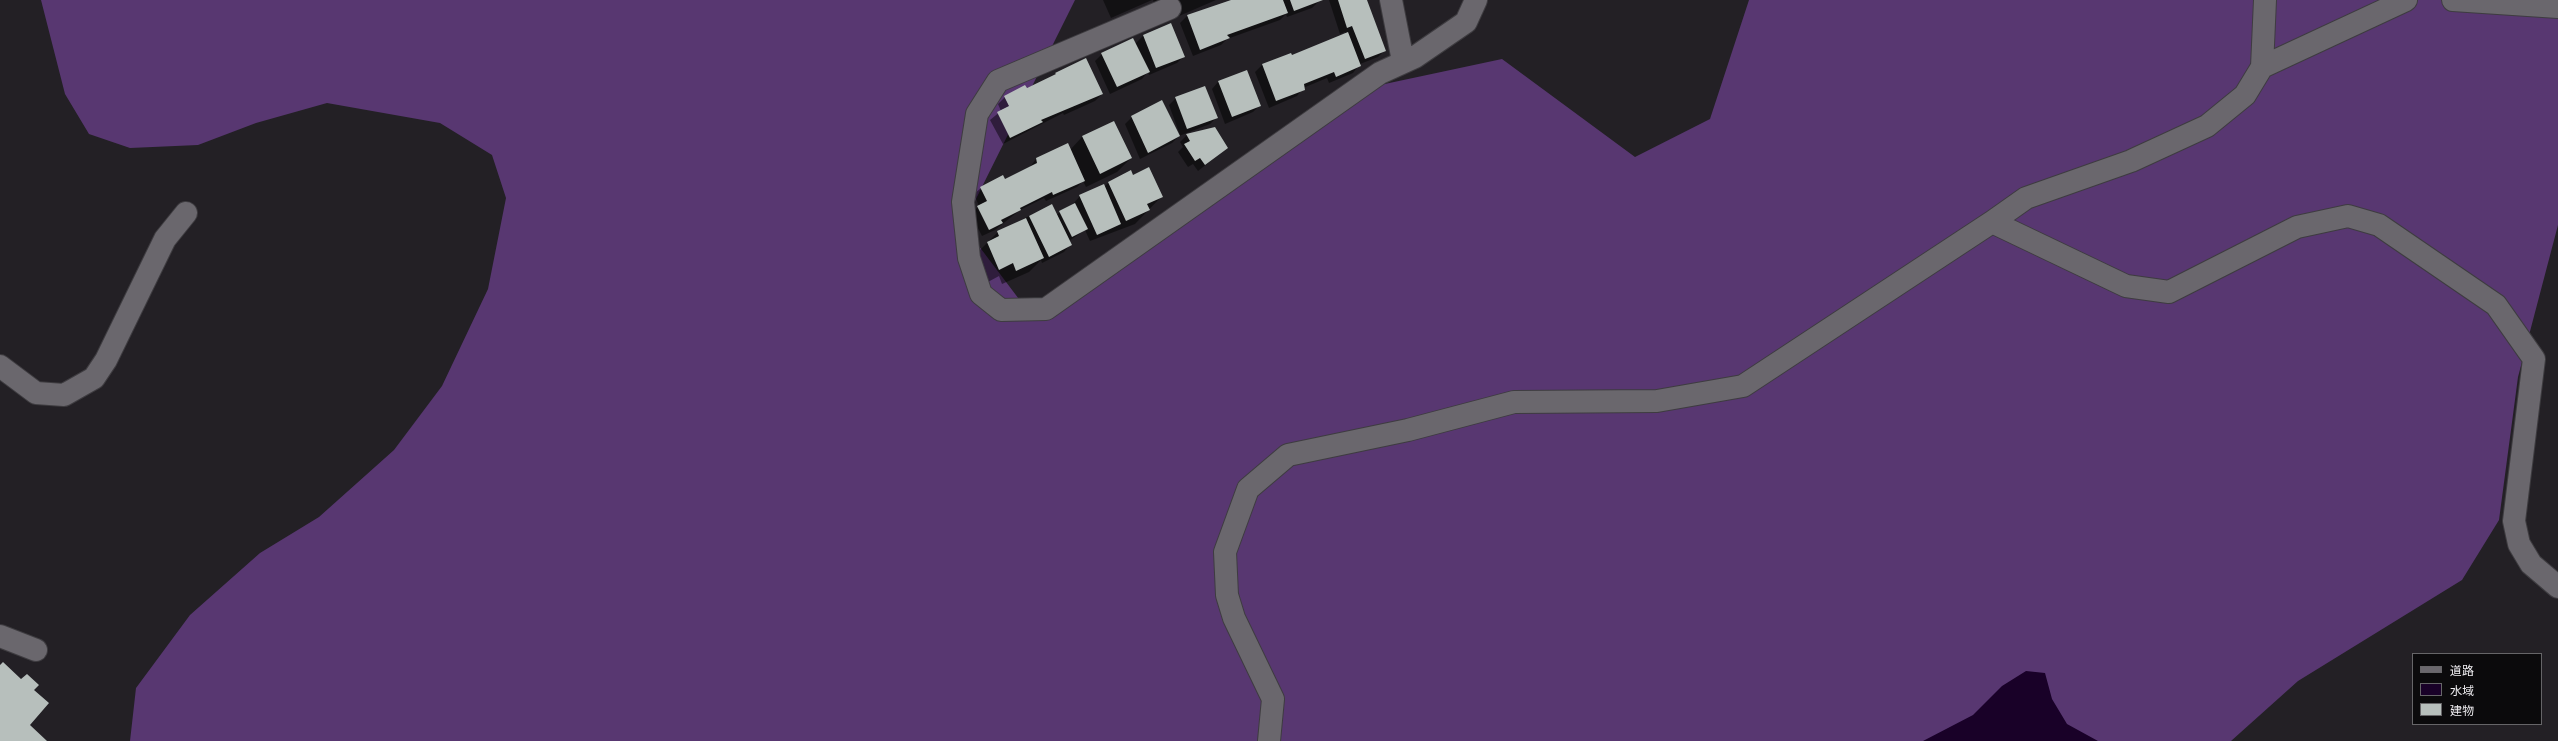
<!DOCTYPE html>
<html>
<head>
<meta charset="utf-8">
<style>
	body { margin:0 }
	#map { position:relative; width:2558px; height:741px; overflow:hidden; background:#232025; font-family:"Golos Text","Noto Sans JP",sans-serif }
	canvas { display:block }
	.legend { position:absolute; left:2412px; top:653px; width:130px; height:72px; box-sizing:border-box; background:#0b0a0c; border:1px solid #666568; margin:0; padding:5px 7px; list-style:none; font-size:12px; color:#efedf1 }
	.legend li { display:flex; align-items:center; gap:8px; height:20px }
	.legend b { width:20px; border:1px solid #666568 }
</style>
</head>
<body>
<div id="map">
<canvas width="2558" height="741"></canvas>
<ul class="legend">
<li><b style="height:5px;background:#6a676d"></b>道路</li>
<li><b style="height:11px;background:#190128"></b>水域</li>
<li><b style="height:11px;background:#b7bfbc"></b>建物</li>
</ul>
</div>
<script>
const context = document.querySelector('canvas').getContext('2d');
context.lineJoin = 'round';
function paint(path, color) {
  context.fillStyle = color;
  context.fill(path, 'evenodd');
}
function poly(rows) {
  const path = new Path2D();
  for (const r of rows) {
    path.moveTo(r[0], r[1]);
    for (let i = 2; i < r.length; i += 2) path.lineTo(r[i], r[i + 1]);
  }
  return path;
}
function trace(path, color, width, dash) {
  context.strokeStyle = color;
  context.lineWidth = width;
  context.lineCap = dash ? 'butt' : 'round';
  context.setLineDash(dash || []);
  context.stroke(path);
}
paint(poly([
	[41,0,1075,0,963,225,1034,319,1380,85,1502,59,1635,157,1710,119,1749,0,2558,0,2558,225,2518,377,2499,520,2462,580,2298,681,2231,741,130,741,136,688,190,615,260,553,319,517,394,450,442,386,488,289,506,198,492,155,440,123,327,103,256,123,198,145,130,148,89,134,65,94]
]), '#583771');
paint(poly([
	[2026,671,2045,673,2052,699,2067,724,2098,741,1923,741,1973,715,2002,686]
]), '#190128');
paint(poly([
	[1103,0,1152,0,1111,18],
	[1153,0,1216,0,1163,23],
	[1234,0,1319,0,1319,1,1312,8,1287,17,1286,14,1280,20,1227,39,1221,45,1193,56,1180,23,1187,16],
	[1329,0,1367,0,1385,50,1378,57,1360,64,1353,73,1329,83,1327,78,1303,88,1297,96,1269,108,1255,72,1262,65,1290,54,1291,57,1346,34,1345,32,1340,34],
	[1170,25,1184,56,1177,63,1149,75,1148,72,1142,79,1110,94,1095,61,1102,54,1135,44,1143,36],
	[1085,59,1102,94,1095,101,1064,115,1063,113,1003,144,990,120,1001,111,998,104,1005,97,1051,78],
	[1246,71,1260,105,1253,112,1225,124,1212,89,1218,82],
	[1176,98,1217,117,1210,124,1179,136,1172,143,1140,159,1125,124,1132,117,1180,135,1169,105],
	[1114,122,1131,158,1117,172,1086,187,1083,181,1077,187,1046,201,1044,198,1020,210,995,230,982,236,971,214,979,206,974,194,981,188,1004,180,1030,167,1036,159,1070,150,1082,137],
	[1215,128,1227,148,1198,171,1193,164,1188,167,1178,152,1183,147,1180,142,1187,135],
	[1133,177,1162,196,1135,224,1090,241,1085,230,1069,241,1070,245,1064,252,1042,263,1041,260,1029,272,1002,284,999,276,986,283,973,257,998,232,1029,216,1056,215,1073,204,1080,196,1104,187,1109,182]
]), '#0007');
paint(poly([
	[1231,0,1283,0,1288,13,1227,35,1230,38,1200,50,1187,15],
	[1290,0,1323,0,1294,11],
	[1338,0,1367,0,1386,51,1365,59,1352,26,1347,28],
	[1171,23,1185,57,1156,68,1143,35],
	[1348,32,1361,66,1336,77,1334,72,1304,84,1305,90,1276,101,1262,64,1291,53,1292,55],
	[1133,38,1150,72,1117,87,1101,53],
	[1086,58,1103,94,1041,120,1043,122,1010,138,997,112,1009,106,1004,96,1025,85,1027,88,1056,74,1055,73],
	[1247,70,1261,106,1232,117,1218,81],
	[1205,86,1218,118,1187,129,1175,97],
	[1162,100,1180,136,1148,153,1131,116],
	[1114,121,1132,158,1100,174,1082,136],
	[1215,127,1228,148,1205,165,1200,158,1195,161,1184,144,1190,141,1186,134],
	[1068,143,1085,181,1053,195,1052,192,1020,208,1021,210,1001,220,1003,223,989,230,977,206,987,201,980,187,1003,175,1005,179,1037,163,1036,158],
	[1149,167,1163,197,1147,204,1150,210,1126,221,1108,182,1131,170,1133,175],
	[1104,184,1121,224,1097,235,1079,195],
	[1075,203,1088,229,1072,237,1059,211],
	[1052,204,1072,245,1049,257,1029,216],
	[1026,218,1044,258,1016,271,1013,263,999,270,987,242,999,236,997,231],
	[3,662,21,679,27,674,39,685,34,690,49,703,30,725,47,741,0,741,0,665]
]), '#b7bfbc');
const minor = poly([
	[1391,0,1403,61],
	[2265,0,2262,67,2245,95,2207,126,2131,161,2026,198,1992,222,2126,286,2169,292,2297,227,2348,216,2379,225,2496,305,2534,359,2514,521,2519,544,2531,564,2558,587],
	[2453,0,2558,7],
	[1170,8,998,81,977,114,963,202,969,258,981,294,1001,310,1046,309,1380,73,1415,57,1466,22,1476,0],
	[2262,67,2406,0],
	[0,366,36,393,64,395,94,378,106,360,165,239,186,213],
	[0,636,36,650],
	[1269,741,1273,699,1234,618,1227,595,1225,552,1248,489,1288,455,1408,430,1514,402,1657,401,1743,386,1992,222]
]);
trace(minor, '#3e3c40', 24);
trace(minor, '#6a676d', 22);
</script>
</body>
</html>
